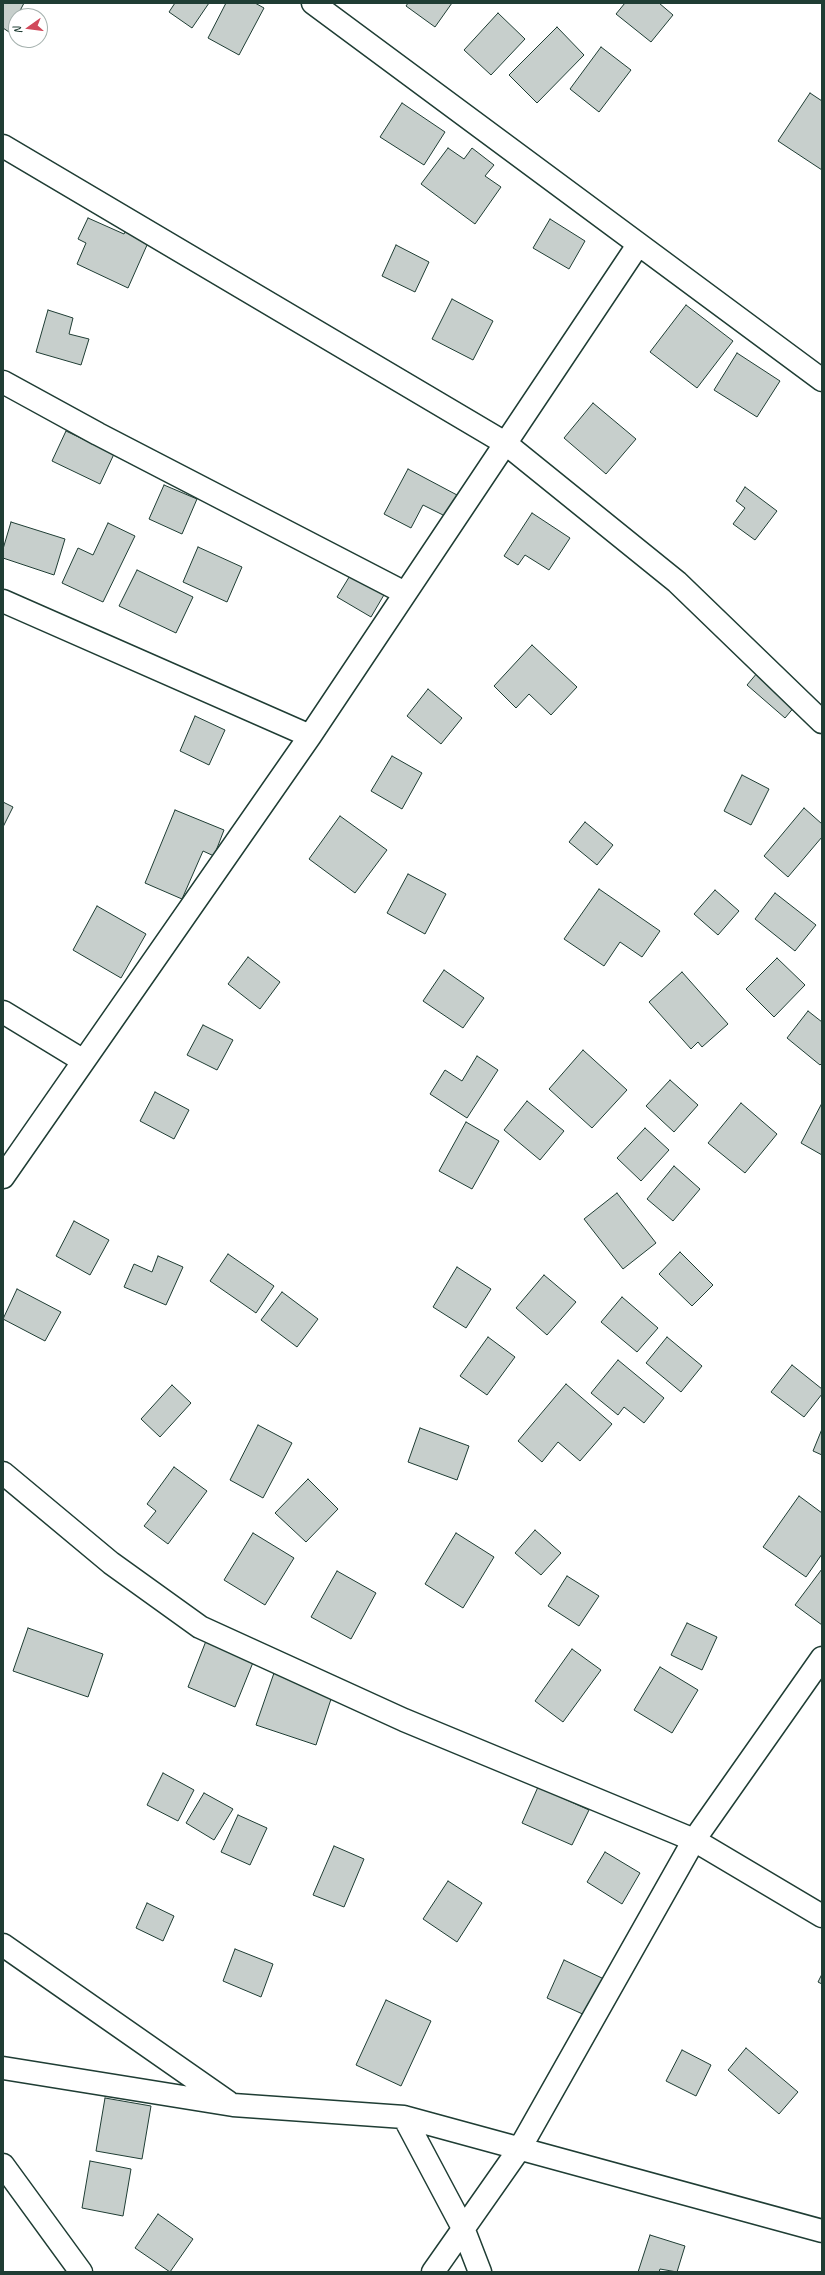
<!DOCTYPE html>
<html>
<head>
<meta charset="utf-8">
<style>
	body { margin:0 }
	#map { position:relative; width:825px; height:2275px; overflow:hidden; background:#fff; font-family:Caveat,sans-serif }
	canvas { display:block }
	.frame { position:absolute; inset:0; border:4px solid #1f3d34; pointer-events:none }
	.north { position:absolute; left:8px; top:8px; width:40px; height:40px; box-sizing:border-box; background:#fff; border:1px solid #a5b1ae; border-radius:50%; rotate:256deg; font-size:11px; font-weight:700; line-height:16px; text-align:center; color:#1f3d34 }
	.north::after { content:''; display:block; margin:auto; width:14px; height:18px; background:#d1495b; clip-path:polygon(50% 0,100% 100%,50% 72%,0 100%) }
</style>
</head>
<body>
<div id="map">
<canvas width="825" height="2275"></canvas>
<div class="frame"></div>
<div class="north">N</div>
</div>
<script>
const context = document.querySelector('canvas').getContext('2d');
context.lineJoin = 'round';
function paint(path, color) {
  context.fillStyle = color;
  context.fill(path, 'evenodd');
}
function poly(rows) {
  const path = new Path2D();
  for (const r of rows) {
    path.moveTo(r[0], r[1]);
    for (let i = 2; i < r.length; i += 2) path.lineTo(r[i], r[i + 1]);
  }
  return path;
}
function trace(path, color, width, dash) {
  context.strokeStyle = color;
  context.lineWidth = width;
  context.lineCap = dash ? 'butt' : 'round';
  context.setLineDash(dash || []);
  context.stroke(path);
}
const building = poly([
	[3,3,24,3,9,32,3,28,3,3],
	[175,3,209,3,192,28,169,12,175,3],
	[226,3,255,3,264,8,239,55,208,38,226,3],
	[408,3,452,3,435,27,406,6,408,3],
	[625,3,659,3,673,15,651,42,616,14,625,3],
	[498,13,525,39,491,75,464,50,498,13],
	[557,27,584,55,537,103,509,75,557,27],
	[601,47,631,70,599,112,570,89,601,47],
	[810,93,822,101,822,170,778,141,810,93],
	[402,103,445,132,424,165,380,137,402,103],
	[448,148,464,159,472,148,494,165,485,176,501,187,475,224,421,184,448,148],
	[88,218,124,234,128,226,151,236,128,288,77,264,86,243,78,239,88,218],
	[550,219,585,241,569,269,533,248,550,219],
	[396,245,429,262,415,292,382,276,396,245],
	[452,299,493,321,473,360,432,339,452,299],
	[686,305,733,341,697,388,650,352,686,305],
	[48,310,73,318,69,334,89,339,81,365,36,352,48,310],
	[737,353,780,381,757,417,714,390,737,353],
	[593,403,636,439,606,474,564,438,593,403],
	[66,431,114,454,100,484,52,461,66,431],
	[408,469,457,495,445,516,423,505,411,528,384,514,408,469],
	[164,485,197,499,182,534,149,519,164,485],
	[745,487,777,511,755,540,733,524,745,508,736,501,745,487],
	[532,513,570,538,549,570,525,555,518,565,504,556,532,513],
	[11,522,65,539,54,575,3,558,3,549,11,522],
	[108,523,135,536,103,602,62,583,78,548,93,555,108,523],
	[198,547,242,567,227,602,183,582,198,547],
	[354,569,388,588,371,617,337,597,354,569],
	[137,570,193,597,176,633,119,606,137,570],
	[532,645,577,687,551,715,529,694,516,708,494,686,532,645],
	[768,660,806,693,785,718,747,685,768,660],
	[428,689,462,718,441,744,407,716,428,689],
	[195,716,225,730,209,765,180,751,195,716],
	[392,756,422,773,402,809,371,791,392,756],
	[742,775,769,789,751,825,724,811,742,775],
	[3,802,13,807,3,827,3,802],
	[804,808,822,824,822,837,788,877,764,856,804,808],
	[175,810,224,830,214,856,203,851,182,899,145,883,175,810],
	[340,816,387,850,355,893,309,859,340,816],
	[585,822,613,845,597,865,569,842,585,822],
	[408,874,446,894,425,934,387,913,408,874],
	[599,889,660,931,642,957,620,942,604,966,564,939,599,889],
	[715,890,739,911,718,935,694,914,715,890],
	[775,893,816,925,795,951,755,919,775,893],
	[97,906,146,934,121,978,73,950,97,906],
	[248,957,280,982,260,1009,228,984,248,957],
	[777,958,805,985,774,1017,746,989,777,958],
	[444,970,484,998,463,1028,423,1001,444,970],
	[682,972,728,1024,702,1047,698,1042,691,1049,649,1002,682,972],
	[808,1011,822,1022,822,1063,820,1065,787,1038,808,1011],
	[203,1025,233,1040,217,1070,187,1055,203,1025],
	[583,1050,627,1090,592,1128,549,1089,583,1050],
	[477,1056,498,1070,467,1118,430,1094,445,1070,462,1081,477,1056],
	[670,1080,698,1105,674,1132,646,1106,670,1080],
	[155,1092,189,1110,174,1139,140,1121,155,1092],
	[527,1101,564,1131,540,1160,504,1130,527,1101],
	[741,1103,777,1134,745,1173,708,1143,741,1103],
	[822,1103,822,1155,801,1143,822,1103],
	[466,1122,499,1141,472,1189,439,1171,466,1122],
	[645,1128,669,1150,641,1181,617,1158,645,1128],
	[674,1166,700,1189,673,1221,647,1199,674,1166],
	[617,1193,656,1243,623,1269,584,1219,617,1193],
	[74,1221,109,1240,90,1275,56,1256,74,1221],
	[680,1252,713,1285,692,1306,659,1274,680,1252],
	[228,1254,274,1286,256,1313,210,1281,228,1254],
	[158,1256,183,1267,166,1305,124,1287,134,1264,152,1272,158,1256],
	[457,1267,491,1289,466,1328,433,1307,457,1267],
	[544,1275,576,1302,547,1335,516,1308,544,1275],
	[17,1289,61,1312,45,1341,3,1319,17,1289],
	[282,1292,318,1319,297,1347,261,1320,282,1292],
	[622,1297,658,1328,637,1352,601,1322,622,1297],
	[488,1337,515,1357,487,1395,460,1376,488,1337],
	[667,1337,702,1366,681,1392,646,1363,667,1337],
	[618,1360,664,1398,644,1423,624,1407,618,1415,591,1393,618,1360],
	[792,1365,822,1389,822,1394,804,1417,771,1392,792,1365],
	[566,1384,612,1424,580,1461,558,1442,542,1462,518,1441,566,1384],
	[172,1385,191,1403,160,1437,141,1419,172,1385],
	[258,1425,292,1443,263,1498,230,1480,258,1425],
	[420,1428,469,1446,457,1480,408,1462,420,1428],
	[822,1429,822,1455,813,1451,822,1429],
	[174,1467,207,1491,168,1544,144,1526,156,1511,147,1504,174,1467],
	[308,1479,338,1509,306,1542,275,1513,308,1479],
	[799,1496,822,1513,822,1554,806,1577,763,1547,799,1496],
	[535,1530,561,1553,541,1575,515,1553,535,1530],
	[253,1533,294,1558,265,1605,224,1580,253,1533],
	[456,1533,494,1557,463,1608,425,1584,456,1533],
	[822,1569,822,1625,795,1605,822,1569],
	[337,1571,376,1593,351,1639,311,1617,337,1571],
	[567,1576,599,1596,579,1626,548,1606,567,1576],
	[687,1623,717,1637,702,1670,671,1655,687,1623],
	[28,1628,103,1654,88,1697,13,1671,28,1628],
	[206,1641,254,1660,235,1707,188,1687,206,1641],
	[572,1649,601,1670,563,1722,535,1701,572,1649],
	[660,1667,698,1690,672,1733,634,1710,660,1667],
	[274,1673,333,1693,316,1745,256,1725,274,1673],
	[163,1773,194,1790,178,1821,147,1805,163,1773],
	[538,1787,589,1810,572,1845,522,1823,538,1787],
	[204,1793,233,1809,214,1840,186,1823,204,1793],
	[238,1815,267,1828,250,1865,221,1852,238,1815],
	[334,1846,364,1859,344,1907,313,1895,334,1846],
	[605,1852,640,1873,622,1904,587,1882,605,1852],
	[448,1881,482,1903,457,1942,423,1919,448,1881],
	[147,1903,174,1916,163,1941,136,1928,147,1903],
	[235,1949,273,1964,261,1997,223,1981,235,1949],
	[564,1960,604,1979,587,2016,547,1998,564,1960],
	[822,1974,822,1984,818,1982,822,1974],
	[386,2000,431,2021,401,2086,356,2065,386,2000],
	[746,2048,798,2092,779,2114,728,2070,746,2048],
	[682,2050,711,2065,696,2096,666,2081,682,2050],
	[105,2098,151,2106,142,2159,96,2151,105,2098],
	[90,2161,131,2169,123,2216,82,2208,90,2161],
	[158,2214,193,2239,170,2272,135,2248,158,2214],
	[650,2235,685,2246,677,2272,660,2269,659,2272,638,2272,650,2235]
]);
paint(building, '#c7cfcc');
trace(building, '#1f3d34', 1);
const street = poly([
	[313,3,822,380],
	[3,146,505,443,677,582,822,722],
	[3,382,98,434,405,593],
	[3,601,310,736],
	[3,1012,82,1060],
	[3,1177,310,736,638,245],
	[3,1473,111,1563,200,1627,404,1720,694,1840,822,1916],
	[3,1945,228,2102],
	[3,2068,233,2105,404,2117,822,2231],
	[404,2117,463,2228,480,2272],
	[3,2165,81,2272],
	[433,2272,520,2148,694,1840,822,1658]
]);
trace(street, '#1f3d34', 25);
trace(street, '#fff', 22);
</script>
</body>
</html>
